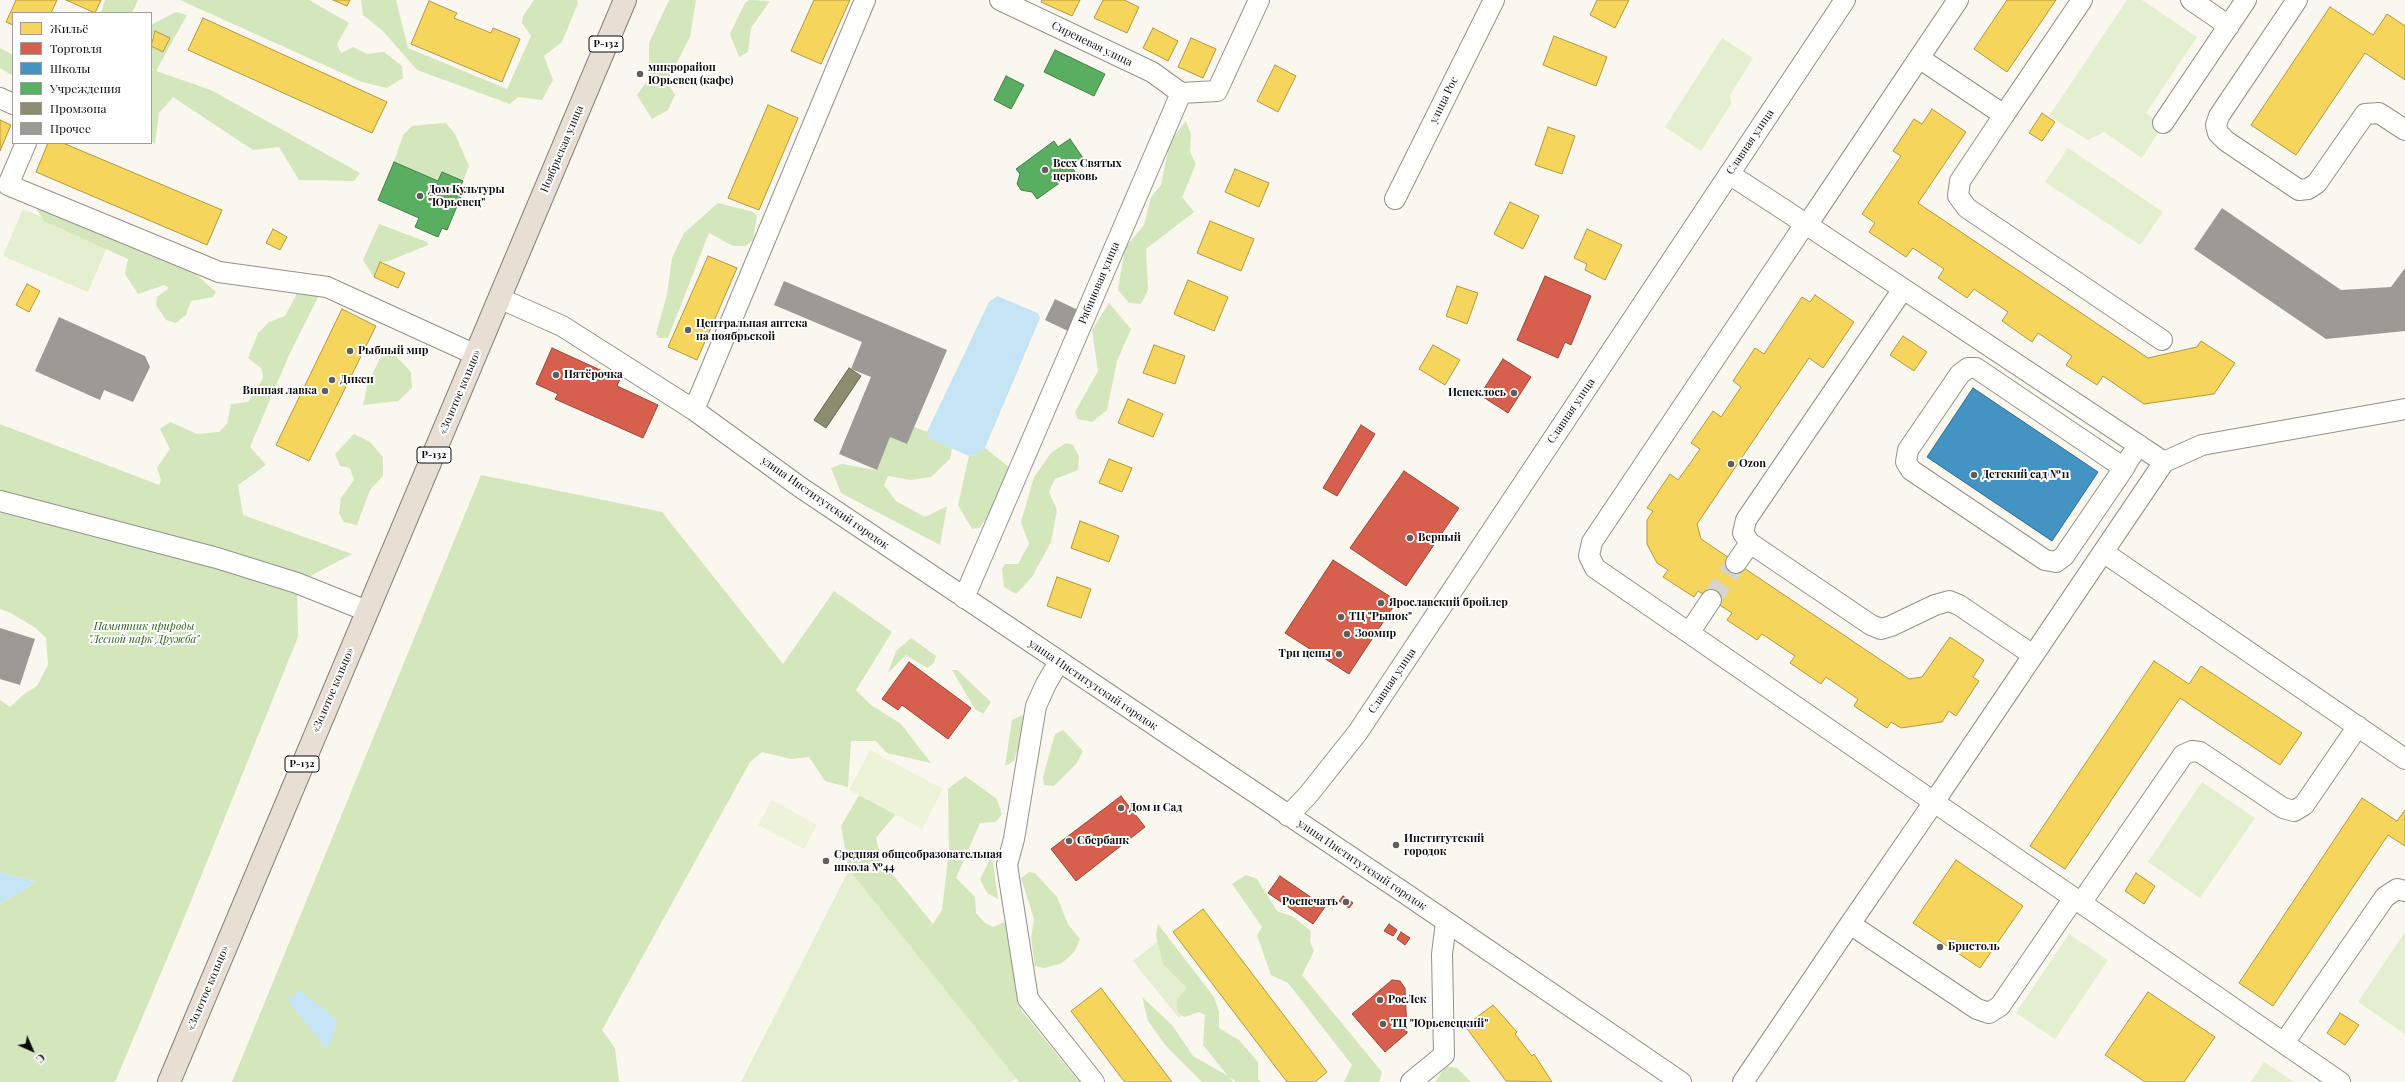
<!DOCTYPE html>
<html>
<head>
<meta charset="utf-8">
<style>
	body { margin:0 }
	#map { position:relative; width:2405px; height:1082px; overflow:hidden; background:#faf7ee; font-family:"Playfair Display",serif }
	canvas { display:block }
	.legend { position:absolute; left:12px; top:12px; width:140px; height:132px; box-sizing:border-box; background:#fff; border:1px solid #9d9d9d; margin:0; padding:5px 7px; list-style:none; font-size:12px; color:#0b0b0b }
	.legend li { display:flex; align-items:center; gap:8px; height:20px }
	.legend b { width:20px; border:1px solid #9d9d9d }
	.north { position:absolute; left:12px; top:1030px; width:40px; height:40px; -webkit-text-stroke:3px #fff; paint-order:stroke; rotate:135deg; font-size:11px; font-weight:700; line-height:16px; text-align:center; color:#0b0b0b }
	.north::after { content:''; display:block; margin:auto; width:14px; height:18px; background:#0b0b0b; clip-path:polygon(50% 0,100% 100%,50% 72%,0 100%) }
</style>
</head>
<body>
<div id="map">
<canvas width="2405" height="1082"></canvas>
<ul class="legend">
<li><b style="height:11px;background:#f6d55c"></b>Жильё</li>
<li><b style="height:11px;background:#d6604d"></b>Торговля</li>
<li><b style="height:11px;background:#4393c3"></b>Школы</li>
<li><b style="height:11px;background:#5aae61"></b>Учреждения</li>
<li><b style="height:11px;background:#8c8c6e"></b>Промзона</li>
<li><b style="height:11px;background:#9c9a95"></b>Прочее</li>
</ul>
<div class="north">С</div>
</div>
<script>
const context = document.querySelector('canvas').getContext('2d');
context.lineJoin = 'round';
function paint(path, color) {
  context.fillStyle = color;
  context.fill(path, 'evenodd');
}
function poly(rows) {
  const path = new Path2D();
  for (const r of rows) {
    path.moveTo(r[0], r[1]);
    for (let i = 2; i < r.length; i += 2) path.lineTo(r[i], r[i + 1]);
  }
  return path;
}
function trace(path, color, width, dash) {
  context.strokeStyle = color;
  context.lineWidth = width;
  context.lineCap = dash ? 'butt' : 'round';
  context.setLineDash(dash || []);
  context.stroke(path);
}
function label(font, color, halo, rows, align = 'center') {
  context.font = font + ' "Playfair Display",serif';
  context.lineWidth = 4;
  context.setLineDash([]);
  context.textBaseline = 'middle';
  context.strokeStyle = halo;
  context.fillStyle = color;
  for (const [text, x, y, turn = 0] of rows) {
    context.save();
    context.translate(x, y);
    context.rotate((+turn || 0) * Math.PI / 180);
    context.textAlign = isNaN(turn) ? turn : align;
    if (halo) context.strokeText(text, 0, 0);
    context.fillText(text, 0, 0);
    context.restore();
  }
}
paint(poly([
	[2127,0,2142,0,2197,37,2146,113,2163,125,2142,158,2104,132,2088,140,2049,116],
	[1722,38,1753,58,1730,95,1731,104,1701,151,1665,127],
	[2068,148,2163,212,2140,245,2045,182],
	[23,209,108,245,88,292,3,256],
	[2202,782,2255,818,2200,898,2148,862],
	[849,870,1016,1078,1012,1082,741,1082],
	[2405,932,2405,1034,2358,1002],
	[2069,934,2108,960,2055,1039,2016,1013],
	[1158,941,1203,999,1179,1018,1133,961],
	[2264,1062,2294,1082,2251,1082]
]), '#e3efce');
paint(poly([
	[105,0,138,0,132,13,101,13],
	[180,0,309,0,349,23,337,44,341,53,353,47,367,54,384,52,402,66,403,78,387,88,362,82],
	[361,0,396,0,408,48,507,89,531,36,522,23,523,16,534,0,577,0,578,3,562,42,544,56,553,80,542,100,518,97,510,104,417,70,383,31,363,15],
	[669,0,696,0,690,37,667,82,675,95,668,110,652,119,637,95,649,78,649,43],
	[749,0,770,1,751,28,748,52,739,57,730,34,745,3],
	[176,12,187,15,156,71,211,90,360,173,354,181,299,180,279,147,253,150,173,97,159,113,155,144,151,140,151,74,153,69,151,68,151,46,163,52,170,39,155,31,151,40,151,25],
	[0,48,13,55,13,76,0,68],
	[1186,121,1191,134,1190,152,1196,164,1182,197,1194,212,1146,249,1148,290,1141,304,1129,303,1118,290,1125,248,1144,225,1151,197,1161,185,1170,141],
	[442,123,446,123,455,134,469,166,463,181,442,172,438,181,394,162,403,135,412,126],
	[718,203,753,212,757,216,753,240,746,246,733,246,709,233,668,338,659,338,656,334,667,294,672,258,684,233],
	[35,206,182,262,216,292,213,297,191,301,186,315,176,323,166,320,156,305,157,297,169,288,164,285,138,294,125,274,128,259,44,221],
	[379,224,427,242,428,245,389,261,381,262,374,277,363,260],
	[302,284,321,291,289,355,250,447,266,465,238,485,243,515,352,554,297,583,298,637,180,928,115,1082,0,1082,0,904,36,882,0,872,0,700,10,707,23,695,37,686,48,665,46,638,37,629,11,613,0,609,0,424,159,485,161,480,157,468,170,449,160,429,170,422,197,434,219,432,227,424,231,404,248,402,263,378,262,369,248,358,258,333,269,322,285,316],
	[1109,303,1131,329,1117,361,1107,410,1092,422,1078,419,1075,412,1098,371,1092,330],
	[389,349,411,372,412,388,398,401,363,405,367,386,379,360],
	[914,427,927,432,930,439,952,448,950,459,931,477,911,480,888,476,884,485,896,501,925,517,947,506,940,545,841,493,831,468,842,464,876,470,890,437,907,444],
	[354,434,370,442,383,457,383,476,370,490,357,525,344,522,339,513,341,498,354,480,350,468,340,466,335,454],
	[1066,443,1073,445,1079,456,1078,470,1055,479,1049,492,1057,510,1051,542,1032,577,1016,594,1004,587,1002,569,1005,564,1018,564,1029,544,1021,522,1034,477,1051,453],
	[985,448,1009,467,992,512,979,528,972,529,958,505,969,456,975,455],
	[481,475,662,512,783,664,834,591,892,632,856,690,871,705,901,724,931,763,887,753,876,741,851,741,848,787,825,781,809,757,791,759,762,752,750,762,602,1030,615,1048,619,1082,232,1082],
	[911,638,936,656,934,663,927,668,906,655,888,673,896,651],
	[952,670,957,670,991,702,983,714,975,709],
	[1022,715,1026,721,1014,761,1005,766,1012,720],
	[1063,730,1083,751,1076,764,1054,786,1044,785,1043,777,1055,734],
	[965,776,997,799,1002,814,996,822,980,823,956,878,975,897,976,913,985,923,993,927,1004,922,1009,929,1021,1010,1079,1082,1019,1082,849,870,841,826,862,790,900,809,876,838,881,860,933,924,942,910,949,850,948,789],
	[992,855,998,899,987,893,980,879],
	[1029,872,1035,873,1057,897,1068,924,1080,939,1075,951,1062,963,1044,968,1035,966,1031,938,1034,919,1021,878],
	[1246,875,1257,879,1277,911,1292,916,1311,931,1310,942,1314,951,1302,975,1382,1072,1379,1082,1344,1082,1352,1065,1288,983,1271,975,1257,935,1262,927,1232,884],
	[1158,924,1214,997,1219,1011,1219,1028,1239,1040,1258,1062,1258,1079,1261,1082,1236,1082,1230,1077,1233,1082,1202,1082,1166,1046,1148,1021,1142,997,1172,1025,1193,1056,1228,1076,1203,1045,1205,1015,1199,1012,1184,1017,1177,1011,1177,999,1187,988,1163,964,1156,935],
	[1446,1066,1457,1068,1471,1082,1435,1082]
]), '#d4e6bc');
paint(poly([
	[870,750,943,789,922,829,849,790],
	[772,800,817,825,804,849,758,825]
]), '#edf3d8');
paint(poly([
	[997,296,1038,313,1040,318,985,448,975,455,969,456,930,439,927,432,989,302],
	[0,872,36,882,0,904],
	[299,989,338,1021,327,1050,288,1001]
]), '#c5e4f4');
const homes = poly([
	[16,0,57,0,51,13,13,13,13,25,6,22,16,0],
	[66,0,101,0,95,13,66,0],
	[333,0,350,0,347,6,333,0],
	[814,0,850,0,821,64,791,51,814,0],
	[1042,0,1080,0,1072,16,1041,2,1042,0],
	[1103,0,1124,0,1139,7,1127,33,1094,18,1103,0],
	[1597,0,1629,0,1615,28,1590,15,1597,0],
	[2007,0,2056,0,2007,72,1974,49,2007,0],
	[429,1,457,13,454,18,491,33,493,28,520,39,502,82,411,44,429,1],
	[2330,7,2373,35,2387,14,2405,26,2405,80,2365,53,2296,155,2251,125,2330,7],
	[203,18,387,102,372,133,188,50,203,18],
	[1153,28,1178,41,1168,61,1143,48,1153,28],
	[155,31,170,38,163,52,151,46,155,31],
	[1554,36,1607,57,1596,86,1543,65,1554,36],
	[1191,38,1216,49,1203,78,1178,67,1191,38],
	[1275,65,1296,76,1278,112,1257,101,1275,65],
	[768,105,798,118,759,210,728,198,768,105],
	[1932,109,1966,132,1918,203,2148,358,2197,347,2201,341,2235,363,2214,394,2144,404,2103,376,2097,385,2066,365,2072,356,2038,333,2032,342,2002,321,2008,312,1974,289,1967,298,1938,278,1944,269,1913,248,1906,257,1869,232,1875,223,1862,214,1901,156,1893,151,1914,119,1922,124,1932,109],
	[2042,113,2055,122,2042,141,2029,133,2042,113],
	[0,120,11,125,0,151,0,120],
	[1548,127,1575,136,1562,174,1535,165,1548,127],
	[48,143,63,143,222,210,207,245,36,172,48,143],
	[1235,169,1269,183,1259,207,1225,192,1235,169],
	[1510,202,1539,216,1523,249,1494,234,1510,202],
	[1210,221,1254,239,1241,271,1197,253,1210,221],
	[273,229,287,237,280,250,266,243,273,229],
	[1587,229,1622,245,1605,280,1585,270,1587,264,1574,258,1587,229],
	[708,256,737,268,697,360,668,347,708,256],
	[380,262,405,273,398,288,374,277,380,262],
	[1188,280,1228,297,1214,331,1174,314,1188,280],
	[27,284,40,291,29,312,16,305,27,284],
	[1457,286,1478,293,1467,324,1446,316,1457,286],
	[1815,295,1854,322,1823,368,1809,358,1697,524,1701,539,1909,679,1922,677,1950,637,1984,660,1973,677,1979,681,1956,716,1949,711,1942,722,1901,728,1891,722,1887,728,1854,706,1858,699,1826,677,1821,684,1790,663,1795,656,1762,634,1757,640,1727,620,1732,613,1698,591,1694,597,1663,577,1668,570,1657,563,1647,544,1647,520,1653,511,1647,508,1670,474,1678,480,1691,462,1700,449,1691,443,1713,411,1721,417,1741,387,1733,381,1755,348,1764,354,1802,297,1810,302,1815,295],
	[342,309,376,326,309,461,276,445,342,309],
	[1903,336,1927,352,1914,371,1890,355,1903,336],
	[1154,345,1185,356,1175,384,1143,373,1154,345],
	[1433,345,1460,360,1445,385,1419,369,1433,345],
	[1128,399,1163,414,1153,437,1118,423,1128,399],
	[1109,459,1132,468,1122,492,1099,483,1109,459],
	[1080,521,1119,536,1109,562,1071,548,1080,521],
	[1057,577,1091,589,1081,618,1047,606,1057,577],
	[2154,661,2189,684,2201,666,2302,733,2280,765,2180,698,2065,869,2030,846,2154,661],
	[2362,798,2397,821,2405,810,2405,846,2388,835,2273,1006,2239,983,2362,798],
	[1956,860,2023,906,1980,968,1913,923,1956,860],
	[2136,873,2155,886,2144,904,2125,891,2136,873],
	[1203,909,1327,1072,1315,1082,1287,1082,1173,932,1203,909],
	[1101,988,1172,1082,1125,1082,1120,1076,1071,1011,1101,988],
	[2148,992,2215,1037,2184,1082,2145,1082,2105,1055,2148,992],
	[1493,1005,1517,1032,1515,1034,1532,1056,1534,1054,1552,1082,1506,1081,1465,1026,1493,1005],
	[2340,1013,2359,1025,2345,1045,2327,1033,2340,1013]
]);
paint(homes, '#f6d55c');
trace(homes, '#b09844', 1);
const shops = poly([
	[1545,276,1591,296,1571,345,1565,342,1558,358,1517,340,1545,276],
	[552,348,620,379,617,386,658,405,643,438,555,399,558,394,536,384,552,348],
	[1503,359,1531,377,1508,413,1480,395,1503,359],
	[1361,425,1375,434,1337,496,1323,488,1361,425],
	[1404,471,1459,508,1406,586,1350,548,1404,471],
	[1333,560,1397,601,1349,674,1285,633,1333,560],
	[909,662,971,708,948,739,902,705,898,710,882,699,909,662],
	[1121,796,1145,827,1076,881,1051,849,1121,796],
	[1280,876,1325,907,1313,924,1268,893,1280,876],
	[1343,896,1353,903,1349,908,1339,901,1343,896],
	[1389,924,1397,930,1393,936,1384,931,1389,924],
	[1401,932,1410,938,1405,945,1397,939,1401,932],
	[1392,980,1400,981,1405,988,1407,1033,1385,1052,1352,1014,1392,980]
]);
paint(shops, '#d6604d');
trace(shops, '#994639', 1);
const schools = poly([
	[1973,388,2098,472,2052,541,1927,457,1973,388]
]);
paint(schools, '#4393c3');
trace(schools, '#326a8c', 1);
const public = poly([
	[1055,50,1105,74,1094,96,1044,72,1055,50],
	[1006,76,1024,85,1011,109,994,100,1006,76],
	[1070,139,1083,158,1071,166,1075,172,1037,199,1032,192,1021,190,1017,184,1020,174,1016,169,1054,141,1058,147,1070,139],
	[394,162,438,181,442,172,463,181,459,190,463,192,447,230,442,228,438,237,415,227,419,218,378,200,394,162]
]);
paint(public, '#5aae61');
trace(public, '#427d47', 1);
const industry = poly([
	[849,368,861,376,826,428,814,420,849,368]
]);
paint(industry, '#8c8c6e');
trace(industry, '#656550', 1);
paint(poly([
	[2222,208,2341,290,2391,287,2405,268,2405,331,2326,339,2194,249],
	[784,281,947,350,907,444,890,437,877,470,839,454,871,377,851,369,862,342,774,305],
	[1055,299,1080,311,1070,332,1045,320],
	[59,317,145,356,150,367,133,402,104,390,100,400,35,371],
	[0,628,35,639,20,685,0,679]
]), '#9c9a95');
trace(poly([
	[1711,600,1736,563]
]), '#d6d4cc', 20, [20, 10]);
const minor = poly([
	[1000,0,1152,72,1181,93],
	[2191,0,2229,26],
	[2297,0,2219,116,2216,125,2218,133,2226,141,2299,190,2308,189,2317,183,2365,114,2379,113,2405,130],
	[1919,58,1958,0],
	[1181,93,1217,91,1259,0],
	[0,98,13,104],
	[2004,115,2082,0],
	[2163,123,2246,0],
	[26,143,8,185,219,272,327,287,476,355],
	[1729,174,1783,209,2164,462,1934,802,1595,568,1589,556,1592,542,1805,224],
	[1395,199,1494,0],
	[1807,225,1919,58,2004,115,1960,181,1958,196,1967,208,2162,340],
	[1903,289,1746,520,1743,533,1750,543,1871,625,1881,629,1891,626,1935,605,1949,601,1959,605,2033,655],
	[499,298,562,326,694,410,800,487,1406,894,1681,1082],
	[694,410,865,0],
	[2164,462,2202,445,2405,409],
	[2124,468,1976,368,1968,368,1960,374,1908,450,1906,462,1911,470,2045,560,2056,562,2064,556,2124,468,2129,459,2139,445],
	[0,501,217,558,297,583,367,611],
	[2103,552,2405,759],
	[1736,563,1750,543],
	[964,598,1181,93],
	[1689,633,1711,600],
	[1059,662,1046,684,1036,706,1014,839,1007,865,1028,999,1094,1082],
	[1288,816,1308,795,1358,732,1845,0],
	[2074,898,2340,1082],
	[2081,903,2183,755,2192,751,2200,752,2283,808,2294,811,2304,805,2358,726],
	[2284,1043,2385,897,2397,889,2405,891],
	[1411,1082,1444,1055,1442,954,1446,922],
	[1743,1082,1850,924,1934,802,2074,898,2000,1006,1989,1013,1977,1009,1850,924]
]);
const highway = poly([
	[169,1082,625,0]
]);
trace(minor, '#93918d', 22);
trace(highway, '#807f7a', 24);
trace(minor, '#fefefc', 20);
trace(highway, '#e9ded3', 22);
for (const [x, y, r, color] of [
	[640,74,4,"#5f5e5a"],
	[1045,170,4,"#5f5e5a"],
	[420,196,4,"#5f5e5a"],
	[688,330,4,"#5f5e5a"],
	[350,351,4,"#5f5e5a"],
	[556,375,4,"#5f5e5a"],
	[332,380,4,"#5f5e5a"],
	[325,391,4,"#5f5e5a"],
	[1514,393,4,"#5f5e5a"],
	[1731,464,4,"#5f5e5a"],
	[1974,475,4,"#5f5e5a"],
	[1410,538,4,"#5f5e5a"],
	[1381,603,4,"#5f5e5a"],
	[1341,617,4,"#5f5e5a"],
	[1347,634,4,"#5f5e5a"],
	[1339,654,4,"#5f5e5a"],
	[1121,808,4,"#5f5e5a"],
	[1069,841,4,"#5f5e5a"],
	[1396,845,4,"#5f5e5a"],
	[826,861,4,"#5f5e5a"],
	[1346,902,4,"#5f5e5a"],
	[1940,947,4,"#5f5e5a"],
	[1380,1000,4,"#5f5e5a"],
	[1383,1024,4,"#5f5e5a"]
]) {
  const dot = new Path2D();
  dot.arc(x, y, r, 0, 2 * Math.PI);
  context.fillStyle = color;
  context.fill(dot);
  trace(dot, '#fff', 1.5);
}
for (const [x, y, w] of [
	[606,44,34],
	[434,455,34],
	[302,764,34]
]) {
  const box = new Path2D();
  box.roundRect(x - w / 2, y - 8, w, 16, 3);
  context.fillStyle = '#fff';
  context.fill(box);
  trace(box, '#0b0b0b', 1);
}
label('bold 10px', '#0b0b0b', null, [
	["Р-132",606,44],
	["Р-132",434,455],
	["Р-132",302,764]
]);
label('11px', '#0b0b0b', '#fff', [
	["Сиреневая улица",1092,44,26],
	["улица Рос",1444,100,-64],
	["Славная улица",1750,142,-56],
	["Ноябрьская улица",562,149,-67],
	["Рябиновая улица",1099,283,-67],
	["«Золотое кольцо»",460,392,-67],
	["Славная улица",1571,411,-56],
	["улица Институтский городок",825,503,35],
	["Славная улица",1392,681,-56],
	["улица Институтский городок",1093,685,34],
	["«Золотое кольцо»",333,690,-67],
	["улица Институтский городок",1362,865,34],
	["«Золотое кольцо»",208,988,-67]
]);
label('bold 11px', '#0b0b0b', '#fff', [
	["микрорайон",648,68],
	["Юрьевец (кафе)",648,81],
	["Всех Святых",1053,164],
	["церковь",1053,177],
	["Дом Культуры",428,190],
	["\"Юрьевец\"",428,203],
	["Центральная аптека",696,324],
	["на ноябрьской",696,337],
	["Рыбный мир",358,351],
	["Пятёрочка",564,375],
	["Дикси",340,380],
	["Винная лавка",317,391,"right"],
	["Испеклось",1506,393,"right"],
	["Ozon",1739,464],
	["Детский сад №11",1982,475],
	["Верный",1418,538],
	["Ярославский бройлер",1389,603],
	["ТЦ \"Рынок\"",1349,617],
	["Зоомир",1355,634],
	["Три цены",1331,654,"right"],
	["Дом и Сад",1129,808],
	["Институтский",1404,839],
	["городок",1404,852],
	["Сбербанк",1077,841],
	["Средняя общеобразовательная",834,855],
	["школа №44",834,868],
	["Роспечать",1338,902,"right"],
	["Бристоль",1948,947],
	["РосЛек",1388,1000],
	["ТЦ \"Юрьевецкий\"",1391,1024]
], 'left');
label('italic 11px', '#2c621c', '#fff', [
	["Памятник природы",144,627],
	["\"Лесной парк Дружба\"",144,640]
]);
</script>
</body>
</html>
